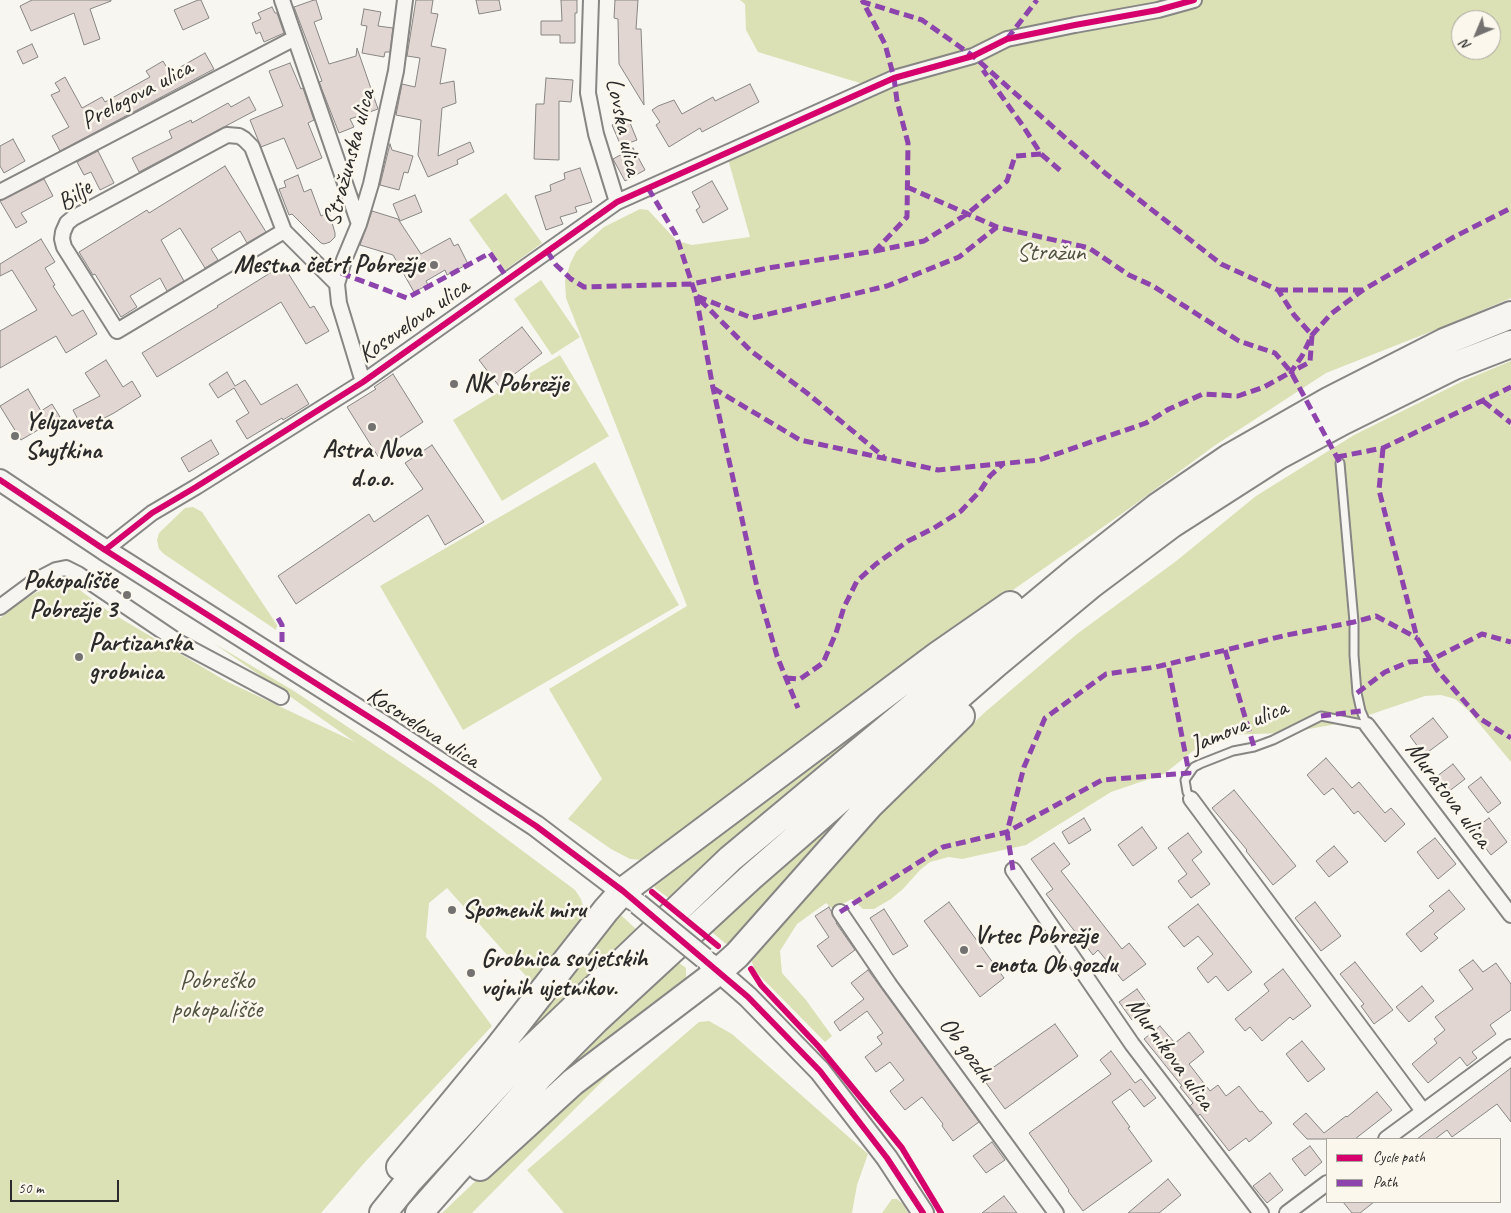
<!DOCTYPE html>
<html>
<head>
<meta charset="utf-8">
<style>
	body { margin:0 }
	#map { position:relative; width:1511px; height:1213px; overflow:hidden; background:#f8f6f0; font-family:Caveat,sans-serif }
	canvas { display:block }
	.legend { position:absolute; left:1326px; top:1138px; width:175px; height:65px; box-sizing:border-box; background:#fbf7ec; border:1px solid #a8a59f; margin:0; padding:6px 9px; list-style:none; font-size:15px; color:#2b2b2b }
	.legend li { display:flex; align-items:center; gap:10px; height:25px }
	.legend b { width:25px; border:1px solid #a8a59f }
	.north { position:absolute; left:1451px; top:10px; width:50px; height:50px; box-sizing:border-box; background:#fbf7ec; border:1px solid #a8a59f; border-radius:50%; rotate:225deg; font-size:14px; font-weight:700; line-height:20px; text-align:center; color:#2b2b2b }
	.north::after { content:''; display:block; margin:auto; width:18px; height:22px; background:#737270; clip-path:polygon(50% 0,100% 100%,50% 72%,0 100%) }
	.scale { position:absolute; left:10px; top:1180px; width:109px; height:22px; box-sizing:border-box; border:2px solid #2b2b2b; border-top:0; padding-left:6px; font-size:15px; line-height:18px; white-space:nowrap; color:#2b2b2b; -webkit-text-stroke:4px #fbf7ec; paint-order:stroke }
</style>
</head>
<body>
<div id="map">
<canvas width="1511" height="1213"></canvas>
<ul class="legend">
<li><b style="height:6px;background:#d6006c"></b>Cycle path</li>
<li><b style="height:6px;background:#8e44ad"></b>Path</li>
</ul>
<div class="north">N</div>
<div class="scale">50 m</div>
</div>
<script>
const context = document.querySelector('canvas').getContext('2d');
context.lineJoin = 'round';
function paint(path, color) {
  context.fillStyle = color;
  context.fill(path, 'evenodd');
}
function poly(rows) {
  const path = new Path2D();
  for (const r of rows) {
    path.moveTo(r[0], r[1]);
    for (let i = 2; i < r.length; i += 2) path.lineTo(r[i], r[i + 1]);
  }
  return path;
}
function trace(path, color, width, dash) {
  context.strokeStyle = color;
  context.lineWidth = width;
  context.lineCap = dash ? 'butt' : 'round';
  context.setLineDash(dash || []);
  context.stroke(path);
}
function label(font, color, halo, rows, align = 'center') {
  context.font = font + ' Caveat,sans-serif';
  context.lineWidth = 5;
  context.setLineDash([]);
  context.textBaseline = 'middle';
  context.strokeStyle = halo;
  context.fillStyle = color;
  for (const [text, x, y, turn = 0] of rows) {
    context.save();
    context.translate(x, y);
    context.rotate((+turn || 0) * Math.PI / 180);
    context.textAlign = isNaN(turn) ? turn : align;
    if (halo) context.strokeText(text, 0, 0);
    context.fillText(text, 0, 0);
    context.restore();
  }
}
paint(poly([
	[740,0,1511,0,1511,298,1440,328,1326,373,1214,446,1123,513,970,620,770,763,643,860,630,859,611,849,568,819,602,779,549,689,687,606,566,298,565,281,570,264,576,252,604,227,640,209,648,210,677,241,692,245,750,237,728,159,747,143,863,84,758,52,746,30,745,4],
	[1461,20,1491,20,1491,50,1461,50],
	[506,193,542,243,505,270,469,220],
	[541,280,580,337,552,355,514,299],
	[560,355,609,436,502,501,453,420],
	[1511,361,1511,762,1468,710,1455,699,1441,695,1425,696,1348,722,1286,733,1223,735,1193,751,1164,774,1111,792,1026,845,962,859,949,857,930,862,920,870,903,889,891,899,874,909,863,909,852,899,833,909,826,903,797,924,780,951,782,973,806,1000,832,1036,825,1042,755,971,751,959,755,948,826,867,858,840,885,809,984,713,1077,634,1175,562,1256,496,1354,435,1463,381],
	[595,462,679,605,463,730,380,586],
	[193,507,202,512,277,625,276,630,164,554,159,549,157,540,159,533,185,508],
	[59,585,73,585,108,611,226,681,355,742,215,644,294,691,433,784,575,890,581,899,583,906,581,918,571,936,534,985,447,888,429,903,426,937,492,1026,366,1161,321,1213,0,1213,0,618,16,605,37,592],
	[1003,615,670,899,655,888,654,884],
	[917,743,736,938,726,944,707,928],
	[622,916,638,931,511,1058,533,1015,610,918],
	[675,960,686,968,686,982,534,1107,528,1101],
	[694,997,699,1004,658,1028,634,1049,472,1213,442,1213,546,1114],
	[709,1021,732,1034,868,1154,857,1185,852,1213,564,1213,527,1170,699,1022],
	[892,1199,897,1199,903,1204,908,1213,882,1213]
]), '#dbe1b5');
const building = poly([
	[32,0,111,0,111,1,90,9,100,39,84,45,74,13,31,31,20,6,32,0],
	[198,0,201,0,209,18,183,30,174,10,198,0],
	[314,0,316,0,322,19,314,22,329,64,356,56,357,48,378,109,350,119,354,127,339,133,319,82,322,81,294,7,314,0],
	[416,0,433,0,431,13,438,14,431,46,446,49,440,84,454,81,456,103,442,108,438,156,470,142,474,152,457,160,458,164,428,177,418,155,421,120,396,115,402,84,415,87,420,58,407,56,416,0],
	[476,0,499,0,501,10,479,14,476,0],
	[561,0,577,0,577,13,575,13,575,43,560,43,560,35,541,35,541,21,562,21,561,0],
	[615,0,638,0,636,29,641,29,644,105,619,64,618,19,614,18,615,0],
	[272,7,275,13,277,13,284,33,264,42,260,32,256,34,252,23,261,19,258,13,272,7],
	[364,9,381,12,378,26,393,28,390,52,385,52,384,57,362,53,367,26,361,25,364,9],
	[32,44,38,57,23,64,17,51,32,44],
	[205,53,214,69,60,151,52,136,69,127,51,95,60,91,55,83,65,77,82,108,102,97,105,102,150,77,146,71,163,61,170,73,205,53],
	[290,63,301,89,303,88,314,120,308,123,322,158,297,169,284,138,261,147,250,120,283,106,269,71,290,63],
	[546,78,573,80,571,102,559,101,559,160,534,159,536,104,544,104,546,78],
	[750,84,759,102,702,132,700,128,669,147,656,125,660,122,652,110,658,106,674,100,682,114,713,97,715,101,750,84],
	[249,97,256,110,139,172,132,158,172,138,169,131,191,120,192,123,228,103,231,107,249,97],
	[628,118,637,140,621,146,612,125,628,118],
	[13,139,25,161,4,173,0,166,0,146,13,139],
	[390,144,392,150,413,156,408,173,404,172,399,190,380,185,390,144],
	[633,148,645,170,625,181,613,159,633,148],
	[98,151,114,183,100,190,91,172,84,175,77,162,98,151],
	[225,166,266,232,247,243,240,231,211,249,218,260,205,268,180,228,161,240,184,281,167,291,160,278,130,296,137,307,121,317,95,274,93,275,79,252,147,210,149,213,225,166],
	[580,168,592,202,575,207,577,212,560,217,563,224,546,230,535,196,551,191,550,185,565,179,564,173,580,168],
	[298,175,304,192,311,189,321,216,329,212,335,233,335,237,330,242,324,244,321,243,292,214,289,215,279,189,286,187,284,181,298,175],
	[44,179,53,196,21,213,27,222,16,228,0,201,44,179],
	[712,181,728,209,703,223,696,210,700,207,692,192,712,181],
	[415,195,422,212,400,221,393,204,415,195],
	[372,211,398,219,421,254,450,238,454,246,458,244,468,264,447,275,445,270,426,281,428,285,414,292,393,255,360,245,372,211],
	[41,239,55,262,45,268,55,285,53,286,72,316,83,310,97,334,66,353,56,336,0,368,0,331,37,310,12,270,0,276,0,264,41,239],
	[283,265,310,308,314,306,329,331,306,344,281,302,157,377,142,353,218,307,217,306,283,265],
	[522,327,542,353,499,386,479,360,522,327],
	[106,360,123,387,132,381,141,396,114,413,83,429,73,410,100,396,85,373,106,360],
	[227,372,235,386,245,380,261,405,297,384,309,404,283,420,282,418,247,439,236,421,249,413,234,388,218,398,209,384,227,372],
	[393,374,423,422,393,442,396,447,379,458,347,407,376,389,374,387,393,374],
	[28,389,41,411,52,404,60,417,21,440,0,406,28,389],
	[211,440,219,454,189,472,181,458,211,440],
	[432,445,484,522,445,545,428,515,296,604,278,576,369,514,374,522,423,489,405,463,432,445],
	[1433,718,1448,737,1424,755,1410,736,1433,718],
	[1326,758,1352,788,1359,782,1385,813,1391,808,1405,824,1385,842,1358,811,1354,814,1333,788,1324,795,1307,775,1326,758],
	[1453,764,1465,779,1448,792,1436,777,1453,764],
	[1481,777,1501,803,1488,813,1468,787,1481,777],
	[1234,790,1296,866,1273,885,1246,851,1247,850,1212,808,1234,790],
	[1084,818,1091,830,1069,844,1062,832,1084,818],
	[1489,818,1507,842,1491,855,1472,831,1489,818],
	[1142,827,1157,848,1133,866,1118,845,1142,827],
	[1188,833,1202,852,1192,860,1210,884,1191,898,1178,881,1187,874,1168,848,1188,833],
	[1435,838,1456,864,1438,879,1417,852,1435,838],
	[1054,843,1070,864,1061,871,1122,949,1129,943,1146,964,1123,981,1098,950,1093,955,1046,894,1053,889,1031,859,1054,843],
	[1334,846,1348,862,1329,877,1316,861,1334,846],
	[1449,890,1465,909,1434,934,1438,938,1421,952,1406,934,1434,911,1429,906,1449,890],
	[949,902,1004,978,980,997,924,921,949,902],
	[1315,902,1341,936,1321,951,1295,918,1315,902],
	[1198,904,1252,972,1228,991,1216,976,1208,983,1197,968,1213,954,1198,936,1184,947,1168,927,1198,904],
	[829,907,837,923,836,923,855,950,832,967,817,946,829,937,815,916,829,907],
	[884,909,908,946,893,955,870,918,884,909],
	[1473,960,1483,972,1496,963,1511,984,1511,1010,1490,1025,1496,1034,1472,1052,1477,1058,1467,1066,1460,1057,1428,1083,1412,1064,1437,1043,1434,1039,1445,1030,1435,1017,1473,989,1459,970,1473,960],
	[1355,962,1393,1010,1374,1024,1361,1006,1364,1004,1340,974,1355,962],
	[1283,969,1311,1006,1293,1020,1290,1017,1262,1041,1250,1027,1245,1031,1235,1019,1269,991,1264,984,1283,969],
	[868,970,979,1122,953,1141,942,1126,943,1124,922,1097,905,1110,892,1094,890,1091,904,1080,890,1062,876,1072,865,1057,882,1044,877,1037,883,1033,867,1011,840,1031,834,1022,864,999,851,983,868,970],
	[1422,986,1434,1001,1409,1022,1396,1007,1422,986],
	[1137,989,1150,1007,1132,1020,1119,1002,1137,989],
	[1055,1024,1078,1056,1005,1109,981,1076,1055,1024],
	[1160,1026,1175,1043,1189,1032,1204,1052,1189,1064,1210,1091,1218,1085,1226,1096,1239,1086,1260,1112,1262,1111,1272,1123,1249,1142,1246,1138,1229,1151,1200,1114,1198,1116,1190,1106,1193,1103,1180,1087,1182,1086,1144,1039,1160,1026],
	[1302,1041,1325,1069,1308,1082,1286,1054,1302,1041],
	[1111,1051,1135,1083,1141,1079,1156,1098,1144,1107,1130,1089,1112,1102,1130,1127,1128,1128,1152,1161,1083,1211,1068,1191,1069,1190,1029,1133,1111,1074,1100,1060,1111,1051],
	[1511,1068,1511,1122,1497,1104,1452,1137,1447,1130,1435,1139,1417,1139,1511,1068],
	[1377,1092,1392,1110,1355,1139,1307,1139,1293,1124,1306,1113,1324,1133,1346,1116,1347,1117,1377,1092],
	[992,1142,1005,1160,986,1173,973,1156,992,1142],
	[1310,1146,1322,1162,1305,1176,1292,1159,1310,1146],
	[1270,1173,1283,1190,1267,1203,1253,1186,1270,1173],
	[1168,1179,1181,1195,1159,1213,1128,1213,1168,1179],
	[1004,1196,1017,1213,982,1213,1004,1196],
	[1343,1202,1374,1202,1360,1213,1352,1213,1343,1202]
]);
paint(building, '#e1d6d2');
trace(building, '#878684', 1);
const lane = poly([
	[1191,799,1187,792,1185,780,1194,767,1200,764,1233,751,1254,747,1273,740,1321,716,1367,725,1361,711,1357,693,1354,655,1354,622,1340,463]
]);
const street = poly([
	[282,0,359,224],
	[591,0,588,93,596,134,617,202],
	[0,192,295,38],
	[284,231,252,147,244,139,239,136,227,135,73,218,67,223,63,232,62,239,64,247,117,331,284,231,337,284],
	[363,382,339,303,337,284,344,260,359,224,371,184,396,71,405,0],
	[105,550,152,513,196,487,363,382,617,202,894,78,973,56,1007,39,1075,25,1158,10,1194,0],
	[0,607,35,581,56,570,66,568,78,574,180,643,281,697],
	[1367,725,1511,915],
	[1191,799,1423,1111],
	[1013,870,1132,1044,1261,1213],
	[840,912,889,984,1056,1213],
	[1386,1139,1511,1047],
	[1287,1213,1327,1183]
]);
const secondary = poly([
	[0,480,105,550,388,729,536,826,633,900],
	[709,963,748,997,820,1071,887,1158,923,1213]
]);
const highway = poly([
	[400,1167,498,1048,606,910,623,891,938,655,1010,605],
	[480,1167,573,1082,719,971,737,955,870,805,961,716],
	[383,1213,408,1182,524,1056,730,859,1077,570,1157,507,1230,457,1330,400,1444,342,1511,315],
	[419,1213,541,1075,596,1020,751,877,997,663,1092,584,1172,524,1278,456,1343,421,1454,366,1511,344]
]);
trace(lane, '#878684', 11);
trace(street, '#878684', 18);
trace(secondary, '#878684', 24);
trace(highway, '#878684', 30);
trace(lane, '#f6f5f1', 7);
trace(street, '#f6f5f1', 14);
trace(secondary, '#f6f5f1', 20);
trace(highway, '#f6f5f1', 26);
const secondaryBridge = poly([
	[638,904,704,958]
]);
trace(secondaryBridge, '#878684', 24, []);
trace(secondaryBridge, '#f6f5f1', 20);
trace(poly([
	[862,0,863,2,922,20,973,56,1105,173,1221,264,1278,290,1294,315,1312,335,1310,362,1291,372,1302,356,1312,335,1331,314,1363,290,1454,237,1511,208],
	[1007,39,1037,0],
	[1041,154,1062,172],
	[907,187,997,227],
	[648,188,676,235,696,296,752,318,887,286,959,257,997,227,1089,248,1129,275,1153,286,1239,341,1275,353,1291,372,1340,463],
	[547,251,556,265,571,279,584,287,692,284,768,268,875,251,907,217,908,143,897,101,894,78,885,44,863,2],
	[875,251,924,241,967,214,1007,181,1015,156,1041,154,1023,126,983,70],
	[341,273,407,298,490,253,508,279],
	[1278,290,1363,290],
	[696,296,713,388,757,587,777,656,798,708],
	[700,300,751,351,807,393,884,457],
	[713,388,800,440,938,470,1039,460,1146,423,1169,409,1203,394,1238,396,1264,387,1291,372],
	[1483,401,1511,423],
	[1383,448,1379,490,1417,638,1437,670,1479,718,1511,738],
	[1337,457,1383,448,1511,387],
	[278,618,282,625,282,642],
	[1225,650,1254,747],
	[786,678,800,679,823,663,836,633,844,607,857,581,876,564,908,541,934,528,961,511,980,491,990,476,1003,464],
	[1357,693,1385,672,1409,662,1431,660,1482,634,1511,642],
	[1321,716,1361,711],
	[1013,870,1007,832,1024,767,1045,718,1106,674,1156,667,1287,635,1354,622,1376,616,1417,638],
	[840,912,943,847,1007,832,1102,780,1189,773,1168,664]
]), '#8e44ad', 5, [10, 5]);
trace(poly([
	[0,480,105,550,388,729,536,826,623,891,748,997,820,1071,887,1158,923,1213],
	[105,550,152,513,196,487,363,382,617,202,894,78,973,56,1007,39,1075,25,1158,10,1194,0],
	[652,892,718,946],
	[751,969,761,985,819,1047,889,1132,902,1148,941,1213]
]), '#d6006c', 6);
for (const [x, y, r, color] of [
	[434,265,5,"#737270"],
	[454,384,5,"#737270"],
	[372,427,5,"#737270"],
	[15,436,5,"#737270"],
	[127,595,5,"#737270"],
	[79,657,5,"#737270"],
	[452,910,5,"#737270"],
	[964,950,5,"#737270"],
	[471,973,5,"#737270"]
]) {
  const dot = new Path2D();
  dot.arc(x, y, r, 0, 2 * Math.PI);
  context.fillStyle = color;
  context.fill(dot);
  trace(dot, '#fbf7ec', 2);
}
label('25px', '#2b2b2b', '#fbf7ec', [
	["Prelogova ulica",137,95,-28],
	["Lovska ulica",623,127,78],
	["Stražunska ulica",350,158,-75],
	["Bilje",75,196,-35],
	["Kosovelova ulica",414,321,-35],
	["Jamova ulica",1239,727,-23],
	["Kosovelova ulica",423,728,33],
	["Muratova ulica",1448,795,53],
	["Ob gozdu",966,1050,53],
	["Murnikova ulica",1170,1054,54]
]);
label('25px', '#515441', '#fbf7ec', [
	["Stražun",1051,253],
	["Pobreško",217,981],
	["pokopališče",217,1010]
]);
label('bold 25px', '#2b2b2b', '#fbf7ec', [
	["Mestna četrt Pobrežje",424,265,"right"],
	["NK Pobrežje",464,384],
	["Yelyzaveta",25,422],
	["Snytkina",25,451],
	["Astra Nova",372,450,"center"],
	["d.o.o.",372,479,"center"],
	["Pokopališče",117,581,"right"],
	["Pobrežje 3",117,610,"right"],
	["Partizanska",89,643],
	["grobnica",89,672],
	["Spomenik miru",462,910],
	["Vrtec Pobrežje",974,936],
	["- enota Ob gozdu",974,965],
	["Grobnica sovjetskih",481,959],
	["vojnih ujetnikov.",481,988]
], 'left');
</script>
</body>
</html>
